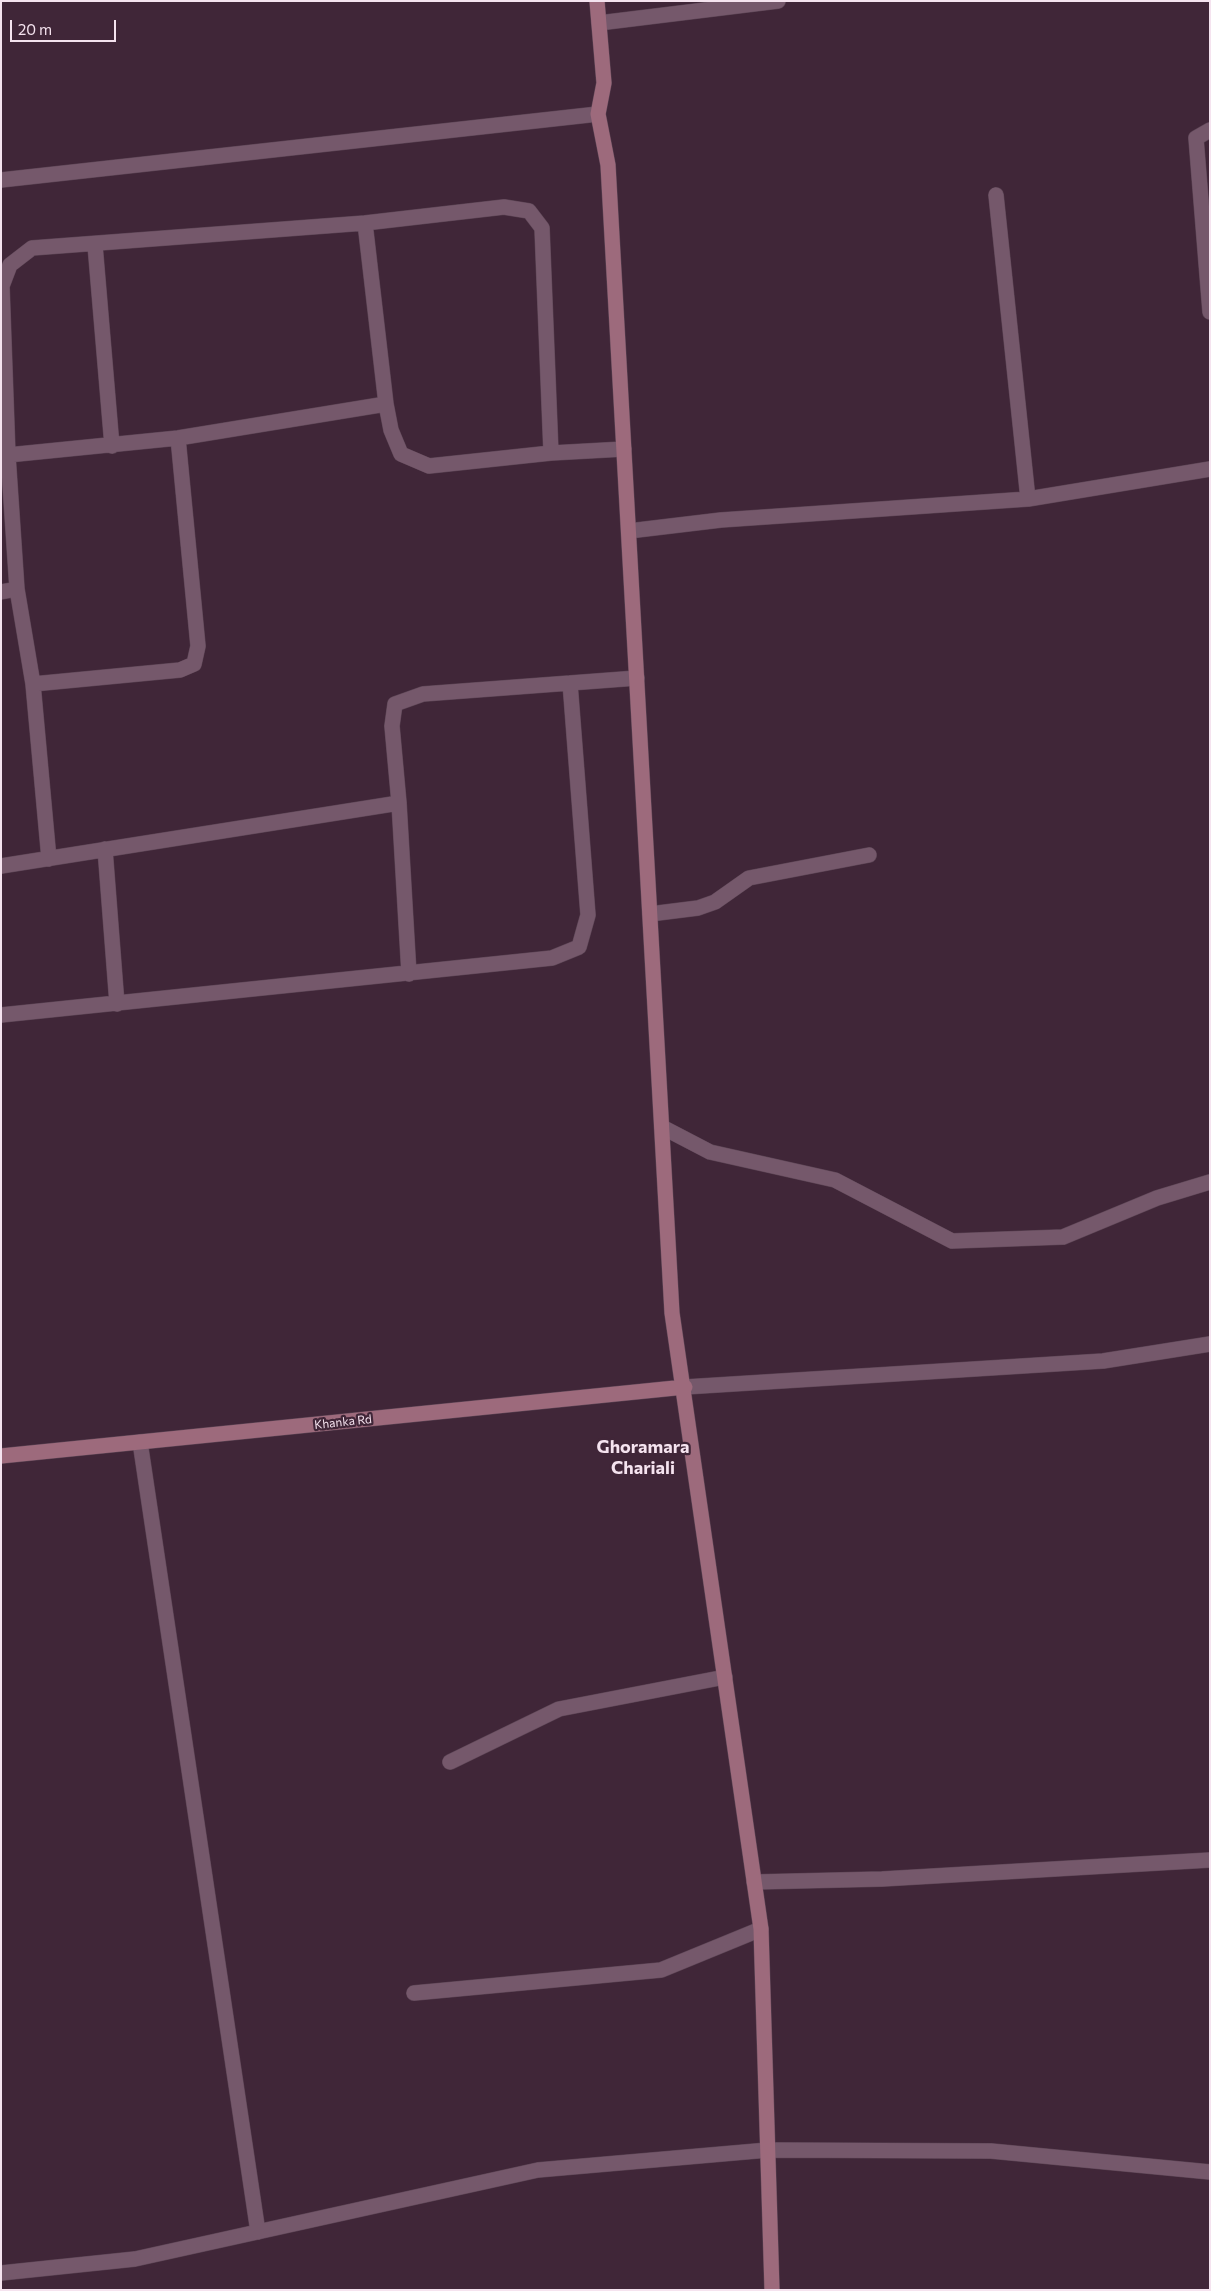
<!DOCTYPE html>
<html>
<head>
<meta charset="utf-8">
<style>
	body { margin:0 }
	#map { position:relative; width:1211px; height:2291px; overflow:hidden; background:#402638; font-family:Commissioner,sans-serif }
	canvas { display:block }
	.frame { position:absolute; inset:0; border:2px solid #f5e3ef; pointer-events:none }
	.scale { position:absolute; left:10px; top:20px; width:106px; height:22px; box-sizing:border-box; border:2px solid #f5e3ef; border-top:0; padding-left:6px; font-size:15px; line-height:18px; white-space:nowrap; color:#f5e3ef; -webkit-text-stroke:4px #402638; paint-order:stroke }
</style>
</head>
<body>
<div id="map">
<canvas width="1211" height="2291"></canvas>
<div class="frame"></div>
<div class="scale">20 m</div>
</div>
<script>
const context = document.querySelector('canvas').getContext('2d');
context.lineJoin = 'round';
function poly(rows) {
  const path = new Path2D();
  for (const r of rows) {
    path.moveTo(r[0], r[1]);
    for (let i = 2; i < r.length; i += 2) path.lineTo(r[i], r[i + 1]);
  }
  return path;
}
function trace(path, color, width, dash) {
  context.strokeStyle = color;
  context.lineWidth = width;
  context.lineCap = dash ? 'butt' : 'round';
  context.setLineDash(dash || []);
  context.stroke(path);
}
function label(font, color, halo, rows, align = 'center') {
  context.font = font + ' Commissioner,sans-serif';
  context.lineWidth = 4.5;
  context.setLineDash([]);
  context.textBaseline = 'middle';
  context.strokeStyle = halo;
  context.fillStyle = color;
  for (const [text, x, y, turn = 0] of rows) {
    context.save();
    context.translate(x, y);
    context.rotate((+turn || 0) * Math.PI / 180);
    context.textAlign = isNaN(turn) ? turn : align;
    if (halo) context.strokeText(text, 0, 0);
    context.fillText(text, 0, 0);
    context.restore();
  }
}
const lane = poly([
	[650,914,698,908,715,902,749,878,869,855]
]);
const street = poly([
	[599,23,778,1],
	[1210,130,1196,138,1210,312],
	[1,180,598,114],
	[996,195,1028,499],
	[365,223,386,404],
	[95,245,112,446],
	[8,455,178,438,386,404,391,430,401,454,429,466,551,453,624,449],
	[629,531,721,520,1028,499,1210,469],
	[17,589,33,684],
	[1,592,17,589,8,455,2,286,10,265,32,248,365,223,504,207,529,211,542,228,551,453],
	[399,803,409,974],
	[105,849,117,1004],
	[49,859,33,684,180,670,194,664,198,646,178,438],
	[1,866,399,803,392,726,395,704,423,694,637,678],
	[1,1015,552,958,579,947,588,915,570,683],
	[662,1127,710,1152,835,1180,952,1241,1063,1237,1157,1198,1210,1182],
	[685,1387,1103,1361,1210,1344],
	[140,1442,258,2232],
	[450,1762,559,1709,725,1677],
	[754,1882,882,1879,1210,1860],
	[414,1993,661,1970,761,1929],
	[1,2273,135,2259,538,2170,768,2150,991,2151,1210,2172]
]);
const secondary = poly([
	[597,1,604,83,598,114,608,165,672,1313,761,1929,772,2290],
	[1,1456,685,1387]
]);
trace(lane, '#5c4555', 16);
trace(street, '#5c4555', 16);
trace(secondary, '#5c4555', 16);
trace(lane, '#75586b', 15);
trace(street, '#75586b', 15);
trace(secondary, '#9d6a7c', 15);
label('12px', '#f5e3ef', '#402638', [
	["Khanka Rd",343,1422,-6]
]);
label('bold 18px', '#f5e3ef', '#402638', [
	["Ghoramara",643,1447],
	["Chariali",643,1468]
]);
</script>
</body>
</html>
